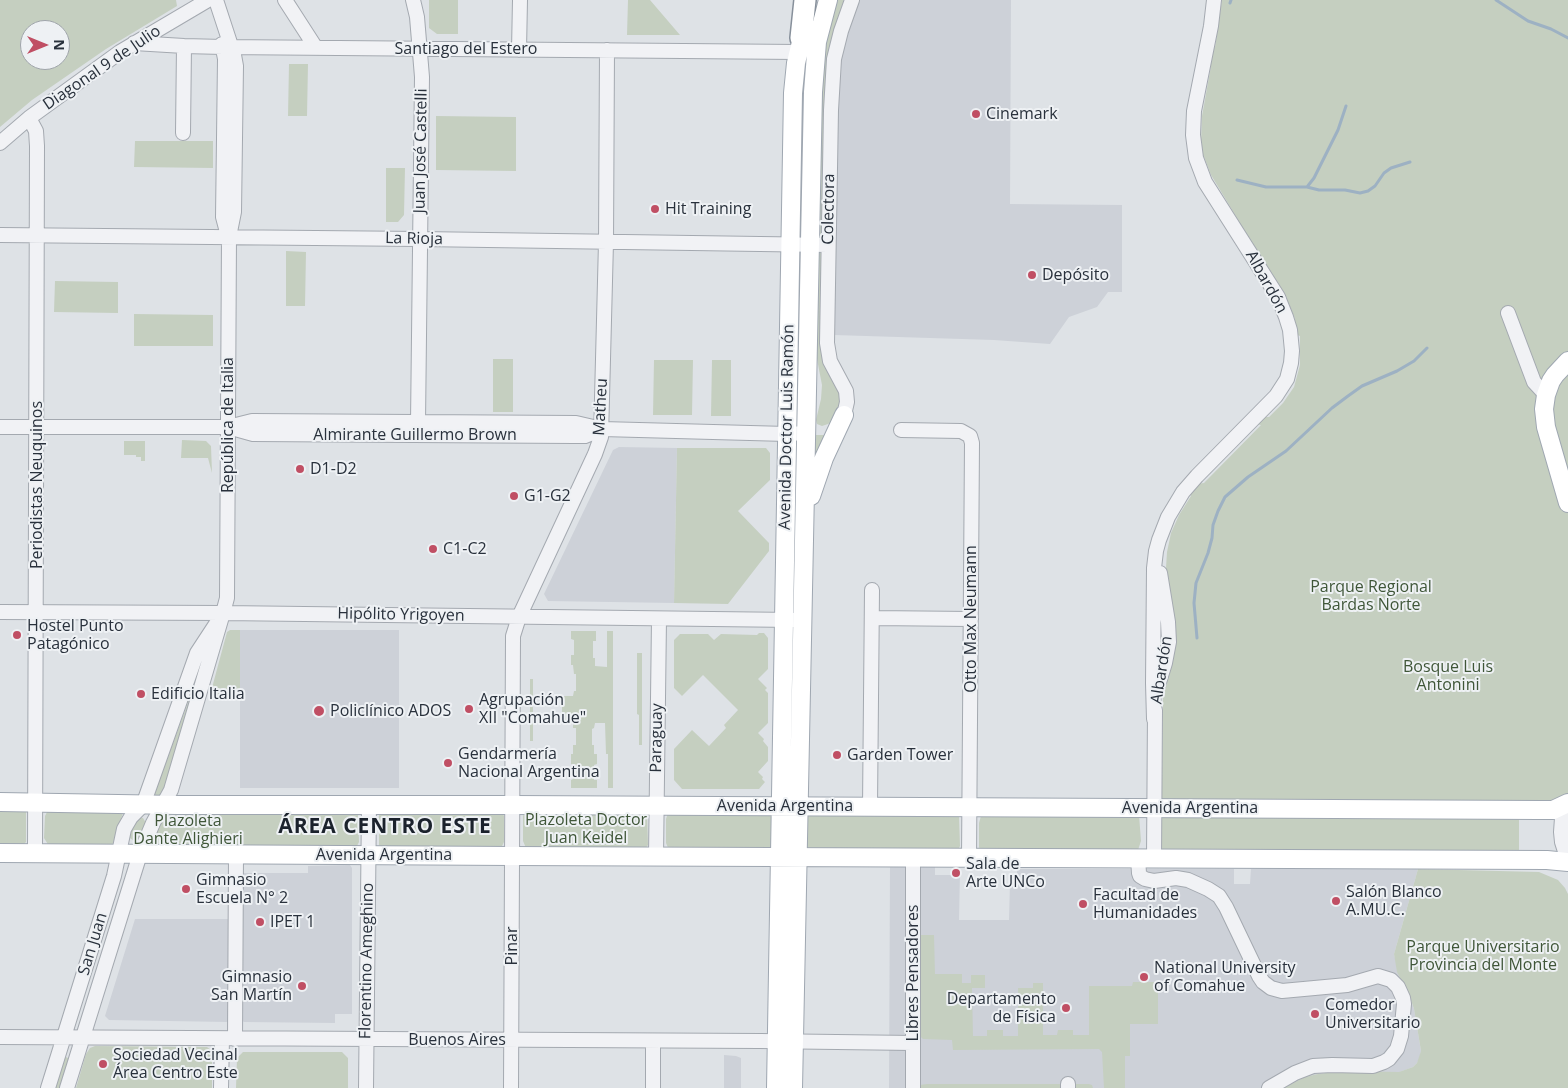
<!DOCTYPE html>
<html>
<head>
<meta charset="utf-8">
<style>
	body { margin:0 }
	#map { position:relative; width:1568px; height:1088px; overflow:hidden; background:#dee2e6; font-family:"Open Sans",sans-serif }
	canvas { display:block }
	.north { position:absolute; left:20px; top:20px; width:50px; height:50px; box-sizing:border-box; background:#eef1f4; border:1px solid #9fa4aa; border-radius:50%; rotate:90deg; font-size:14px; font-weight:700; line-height:20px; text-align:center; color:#29313c }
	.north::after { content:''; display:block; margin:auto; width:18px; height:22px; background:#c04f64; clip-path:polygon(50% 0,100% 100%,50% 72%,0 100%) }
</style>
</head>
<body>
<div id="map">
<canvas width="1568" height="1088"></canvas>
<div class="north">N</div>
</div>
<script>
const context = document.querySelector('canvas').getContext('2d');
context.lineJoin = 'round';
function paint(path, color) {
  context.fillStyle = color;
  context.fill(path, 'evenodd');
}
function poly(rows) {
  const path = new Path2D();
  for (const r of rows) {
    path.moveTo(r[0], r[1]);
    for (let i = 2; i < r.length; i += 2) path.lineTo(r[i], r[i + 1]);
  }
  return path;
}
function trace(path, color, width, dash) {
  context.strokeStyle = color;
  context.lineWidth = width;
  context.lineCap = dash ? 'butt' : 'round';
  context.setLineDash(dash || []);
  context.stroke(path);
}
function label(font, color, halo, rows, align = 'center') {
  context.font = font + ' "Open Sans",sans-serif';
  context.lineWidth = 4;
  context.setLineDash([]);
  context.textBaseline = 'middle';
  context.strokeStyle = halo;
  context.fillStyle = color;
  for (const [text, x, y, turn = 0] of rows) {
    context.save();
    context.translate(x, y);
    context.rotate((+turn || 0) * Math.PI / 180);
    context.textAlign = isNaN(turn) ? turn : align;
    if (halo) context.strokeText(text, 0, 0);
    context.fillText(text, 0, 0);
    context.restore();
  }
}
paint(poly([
	[860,0,1011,0,1010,204,1122,205,1122,292,1108,292,1097,307,1069,317,1050,344,994,340,834,335,837,93,839,63,848,30],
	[619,447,677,448,674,603,548,601,544,594,613,450],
	[240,630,399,630,399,788,240,788],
	[350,865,352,868,352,1014,335,1014,335,1023,244,1022,239,1018,239,873,308,873,308,866],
	[890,867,935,867,935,875,952,875,953,871,960,871,959,920,1009,920,1010,883,1017,883,1017,869,1234,869,1234,884,1250,884,1251,869,1418,869,1394,954,1401,981,1411,1000,1414,1009,1421,1051,1420,1058,1417,1063,1413,1067,1400,1072,1330,1072,1305,1077,1283,1088,889,1088],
	[135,919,230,919,232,1018,228,1022,109,1020,105,1016],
	[724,1055,736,1056,741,1058,741,1088,724,1088]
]), '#cdd1d8');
paint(poly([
	[0,0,176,0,177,6,106,49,32,100,0,127],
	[30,30,60,30,60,60,30,60],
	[429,0,458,0,458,34,437,34,429,28],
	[628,0,650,0,680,35,627,35],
	[838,0,844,0,835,27,823,236,817,236,820,88,825,40,833,12],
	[1222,0,1568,0,1568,794,1558,801,1163,800,1161,797,1159,785,1162,779,1163,694,1175,625,1169,586,1163,572,1166,568,1167,552,1171,533,1179,515,1191,496,1190,491,1197,484,1204,483,1261,425,1256,424,1263,417,1269,417,1283,403,1294,387,1300,365,1300,336,1295,334,1292,324,1295,319,1285,294,1250,239,1245,239,1240,230,1240,223,1211,175,1204,157,1200,154,1198,145,1201,141,1202,116,1211,66,1209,60,1211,50,1215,47],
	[289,64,308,64,307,116,288,116],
	[436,116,516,117,516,171,436,170],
	[135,141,213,141,213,168,134,167],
	[386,168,405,168,404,215,398,222,386,222],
	[286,251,306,252,305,306,286,306],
	[817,252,823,253,822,352,825,364,838,384,841,402,835,419,828,424,822,426,817,424,816,420,821,399,822,385,816,354],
	[55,281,118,282,118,313,54,312],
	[134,314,213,315,213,346,134,346],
	[493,359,513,359,513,412,493,412],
	[654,360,693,360,692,415,653,415],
	[712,360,731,360,731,416,711,416],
	[833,433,814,475,814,435,824,435],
	[182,440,206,441,211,446,212,473,208,458,181,458],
	[124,441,145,441,145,461,141,461,141,457,136,457,136,455,124,455],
	[677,448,766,448,770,453,770,480,738,511,769,543,769,551,728,604,674,603],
	[230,630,240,630,240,699,209,699,227,632],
	[571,631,596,631,596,641,593,641,593,658,595,658,595,666,607,667,607,631,613,631,613,788,608,788,608,754,606,754,605,723,595,723,594,728,592,729,592,745,594,745,594,754,597,754,597,764,594,765,594,780,597,780,597,788,571,788,571,780,573,779,573,765,571,764,571,754,573,754,573,745,576,745,576,728,573,728,573,723,562,723,562,696,573,696,574,691,576,691,576,674,574,674,573,665,571,665,571,655,574,655,574,640,571,639],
	[759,633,764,633,768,638,768,669,758,679,767,688,765,690,768,693,768,723,758,733,764,739,763,741,768,747,768,761,758,772,763,777,762,779,765,782,759,789,682,789,674,780,674,749,692,730,709,746,726,728,724,725,738,710,703,675,682,696,674,688,674,640,680,634,708,634,714,640,721,634,757,635],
	[207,651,163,798,154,798,154,795],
	[637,653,642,653,642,745,639,745,639,715,637,714],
	[530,679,533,679,533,741,530,741],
	[0,806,23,808,26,811,26,842,22,846,0,847],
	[48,810,123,810,123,813,113,843,111,846,49,846,44,838,45,816],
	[165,812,358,813,359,842,357,846,354,849,153,846,153,841],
	[502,812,504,816,504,842,501,848,382,848,379,845,379,813],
	[525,812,647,813,648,845,645,849,526,848,523,841,523,816],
	[668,813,770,814,772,816,772,847,770,849,669,850,666,843,666,819],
	[805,814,959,815,960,846,958,850,810,851,805,848],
	[1139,815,1141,841,1138,850,980,850,979,847,979,823,981,816],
	[1519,815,1519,855,1163,850,1161,847,1161,817],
	[139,817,143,818,146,823,139,840,134,841,130,838,129,835,132,824],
	[1418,869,1539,872,1558,880,1565,888,1568,894,1568,1088,1283,1088,1305,1077,1318,1074,1341,1071,1399,1072,1413,1067,1417,1063,1421,1051,1414,1009,1411,1000,1397,972,1394,954],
	[918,935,934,935,935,974,962,974,962,983,971,983,971,975,985,975,985,988,972,988,973,1036,987,1036,987,1030,1003,1030,1003,1036,1018,1036,1018,988,1033,988,1033,983,1043,983,1043,1035,1057,1035,1058,1030,1073,1030,1073,1035,1089,1035,1089,986,1132,986,1133,982,1158,982,1158,1024,1130,1024,1130,1056,1125,1056,1125,1088,1104,1088,1102,1052,1099,1049,953,1050,952,1040,923,1039,920,1036],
	[95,1046,207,1047,211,1050,212,1055,212,1088,76,1088,86,1054,90,1048],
	[243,1052,342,1052,348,1058,348,1088,236,1088,237,1058],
	[66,1057,70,1059,62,1088,54,1088,64,1059],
	[1089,1084,1092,1085,1093,1088,919,1088,919,1085,927,1084]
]), '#c5cfc0');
trace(poly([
	[1496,0,1528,21,1551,29,1568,38],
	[1230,3,1231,0],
	[1237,180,1266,187,1307,187,1319,190,1345,190,1360,193,1368,191,1375,186,1384,173,1391,168,1410,162],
	[1307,187,1314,178,1338,130,1346,106],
	[1197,638,1194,603,1196,583,1208,553,1212,538,1213,525,1218,511,1225,497,1248,477,1286,451,1332,408,1348,396,1362,386,1397,371,1414,361,1427,348]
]), '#9db1c3', 3);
const minor = poly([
	[285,0,316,48],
	[413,0,417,17,422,77,418,422],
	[134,43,184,46,223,47,798,52],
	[222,44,225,59,223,217,228,236],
	[519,50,520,0],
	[29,118,36,131,37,146,35,853],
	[183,133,184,46],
	[0,143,29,118,120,52,208,0],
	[0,235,420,239,828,245],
	[1508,313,1534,382,1546,395],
	[844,415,847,402,846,391,830,361,827,343,831,110,834,59,841,31,852,0],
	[0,427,228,427,253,434,575,436,585,436,602,429],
	[228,427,252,421,576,423,602,429,787,434,807,433],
	[901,430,961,431,970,436,972,443,969,858],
	[0,612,223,613,794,620],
	[872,618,971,619],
	[1157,689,1165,663,1169,642,1168,622,1160,573],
	[1154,719,1153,683,1154,568,1156,551,1159,540,1168,517,1183,492,1197,476,1276,396,1287,379,1291,363,1292,351,1290,330,1286,317,1278,297,1205,182,1196,158,1193,135,1194,111,1211,26,1214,0],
	[1568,806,1562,818,1561,832,1562,842,1568,861],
	[870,807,872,590],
	[656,857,659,619],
	[913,858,913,1088],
	[1138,858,1139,873,1140,876,1145,879,1154,881,1176,878,1188,880,1208,889,1219,896,1226,907,1259,976,1263,982,1271,988,1282,991,1347,985,1378,976,1391,980,1398,987,1403,998,1404,1004,1401,1036,1397,1049,1389,1059,1384,1062,1373,1066,1332,1065,1313,1066,1295,1073,1269,1088],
	[1154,858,1155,710],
	[0,1037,760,1041,913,1043],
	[235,1039,236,855],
	[1068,1084,1068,1088],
	[48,1088,114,876,124,829,131,817,143,805,197,653,216,624],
	[67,1088,140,854,153,823,171,790,223,613,227,598,229,237,234,212,236,66,234,55,216,0],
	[221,1088,222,1039],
	[366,1088,369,804],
	[511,1088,513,636,519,617,595,454,601,437,606,242,607,50],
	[653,1088,653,1041]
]);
const major = poly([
	[1568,361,1555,375,1551,381,1546,395,1544,409,1546,427,1568,503],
	[811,496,824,458,844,415],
	[0,802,177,805,513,805,1539,810,1553,810,1568,803],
	[0,853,512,856,1547,860,1568,862],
	[776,1088,793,93,796,63,805,25],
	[793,1088,813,92,817,42,828,0]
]);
const highway = poly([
	[801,38,805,0]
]);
trace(minor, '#a4a9b0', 16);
trace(major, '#9fa7b1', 20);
trace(highway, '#87909b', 24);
trace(minor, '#f1f2f5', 14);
trace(major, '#fff', 18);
trace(highway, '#fff', 21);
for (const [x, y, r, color] of [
	[976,114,5,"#c04f64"],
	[655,209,5,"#c04f64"],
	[1032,275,5,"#c04f64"],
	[300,469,5,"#c04f64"],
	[514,496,5,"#c04f64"],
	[433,549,5,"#c04f64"],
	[17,635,5,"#c04f64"],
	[141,694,5,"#c04f64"],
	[469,709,5,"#c04f64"],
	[319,711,6,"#c04f64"],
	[837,755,5,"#c04f64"],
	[448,763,5,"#c04f64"],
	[956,873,5,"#c04f64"],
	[186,889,5,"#c04f64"],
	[1336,901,5,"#c04f64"],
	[1083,904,5,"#c04f64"],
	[260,922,5,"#c04f64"],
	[1144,977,5,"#c04f64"],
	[302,986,5,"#c04f64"],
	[1066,1008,5,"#c04f64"],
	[1315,1014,5,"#c04f64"],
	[103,1064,5,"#c04f64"]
]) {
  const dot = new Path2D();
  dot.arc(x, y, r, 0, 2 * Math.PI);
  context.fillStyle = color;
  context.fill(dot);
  trace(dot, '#eef1f4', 2);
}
label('16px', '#29313c', '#eef1f4', [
	["Santiago del Estero",466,49],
	["Diagonal 9 de Julio",102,68,-34],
	["Juan José Castelli",421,151,-89],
	["Colectora",829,209,-89],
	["La Rioja",414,239,1],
	["Albardón",1266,282,61],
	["Matheu",601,407,-87],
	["República de Italia",228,425,-90],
	["Avenida Doctor Luis Ramón",787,427,-89],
	["Almirante Guillermo Brown",415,435],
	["Periodistas Neuquinos",37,485,-90],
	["Hipólito Yrigoyen",401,615,1],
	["Otto Max Neumann",971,619,-90],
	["Albardón",1162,670,-81],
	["Paraguay",657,738,-89],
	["Avenida Argentina",785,806],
	["Avenida Argentina",1190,808],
	["Avenida Argentina",384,855],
	["San Juan",93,944,-73],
	["Pinar",512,946,-90],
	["Florentino Ameghino",367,961,-89],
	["Libres Pensadores",913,973,-90],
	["Buenos Aires",457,1040]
]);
label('16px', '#29313c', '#eef1f4', [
	["Cinemark",986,114],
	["Hit Training",665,209],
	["Depósito",1042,275],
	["D1-D2",310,469],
	["G1-G2",524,496],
	["C1-C2",443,549],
	["Hostel Punto",27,626],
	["Patagónico",27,644],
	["Edificio Italia",151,694],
	["Agrupación",479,700],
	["XII \"Comahue\"",479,718],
	["Policlínico ADOS",330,711],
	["Gendarmería",458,754],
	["Nacional Argentina",458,772],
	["Garden Tower",847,755],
	["Sala de",966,864],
	["Arte UNCo",966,882],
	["Gimnasio",196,880],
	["Escuela N° 2",196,898],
	["Salón Blanco",1346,892],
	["A.MU.C.",1346,910],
	["Facultad de",1093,895],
	["Humanidades",1093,913],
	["IPET 1",270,922],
	["National University",1154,968],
	["of Comahue",1154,986],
	["Gimnasio",292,977,"right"],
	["San Martín",292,995,"right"],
	["Departamento",1056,999,"right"],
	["de Física",1056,1017,"right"],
	["Comedor",1325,1005],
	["Universitario",1325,1023],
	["Sociedad Vecinal",113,1055],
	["Área Centro Este",113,1073]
], 'left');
label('16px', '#3f5638', '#eef1f4', [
	["Parque Regional",1371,587],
	["Bardas Norte",1371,605],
	["Bosque Luis",1448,667],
	["Antonini",1448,685],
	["Plazoleta Doctor",586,820],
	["Juan Keidel",586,838],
	["Plazoleta",188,821],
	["Dante Alighieri",188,839],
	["Parque Universitario",1483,947],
	["Provincia del Monte",1483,965]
]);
context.letterSpacing = '1px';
label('bold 21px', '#1b222c', '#eef1f4', [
	["ÁREA CENTRO ESTE",385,827]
]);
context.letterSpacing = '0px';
</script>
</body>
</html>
